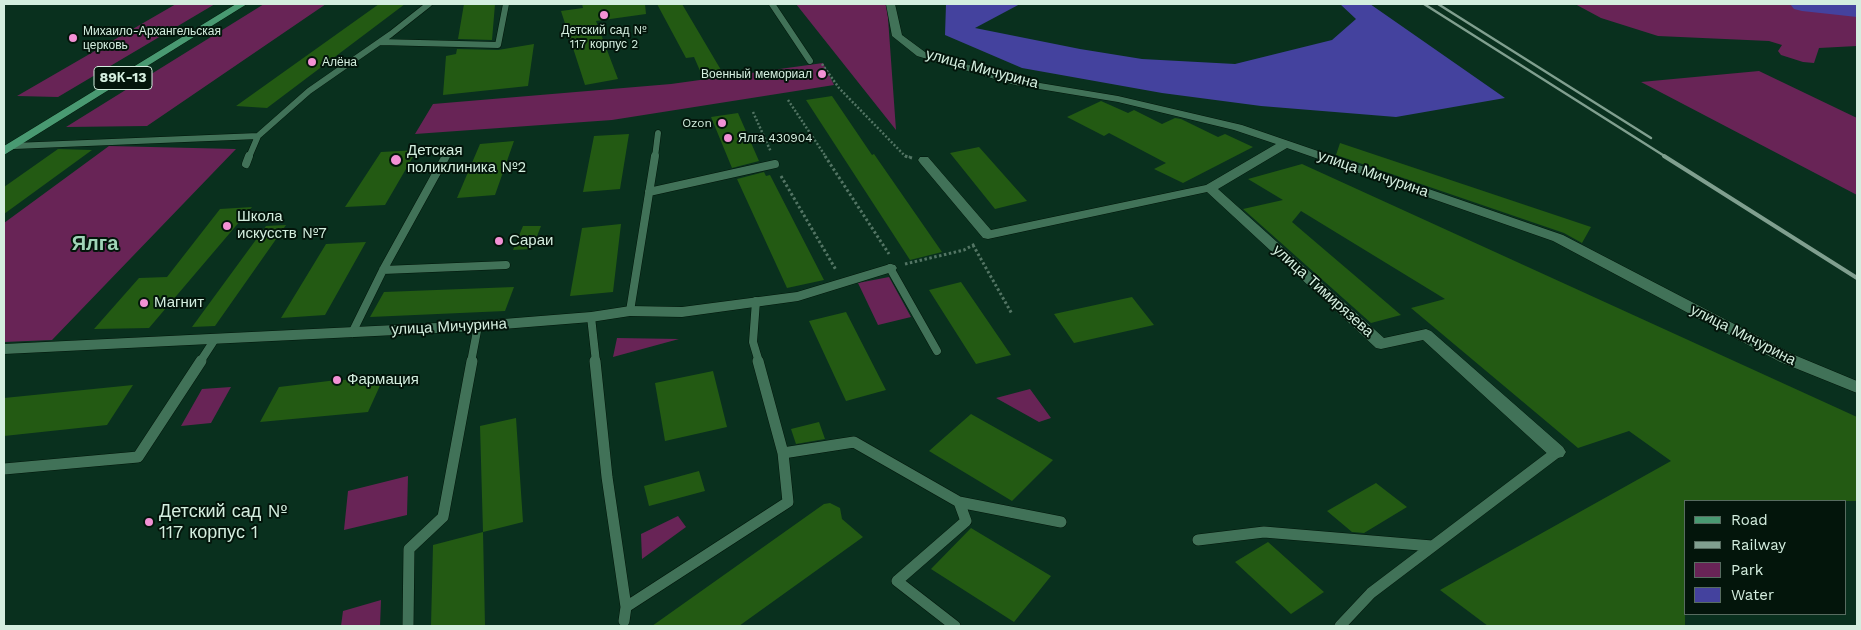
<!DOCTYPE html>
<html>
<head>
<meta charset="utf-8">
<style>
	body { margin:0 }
	#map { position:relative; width:1861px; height:630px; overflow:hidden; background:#09301e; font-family:"Work Sans",sans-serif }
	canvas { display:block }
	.frame { position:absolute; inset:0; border:5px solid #d4eedf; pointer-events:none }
	.legend { position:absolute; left:1684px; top:500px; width:162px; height:115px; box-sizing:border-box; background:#03150b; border:1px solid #576c60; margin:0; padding:6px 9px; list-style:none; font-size:15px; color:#d4eedf }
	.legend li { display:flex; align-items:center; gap:10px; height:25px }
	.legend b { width:25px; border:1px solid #576c60 }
</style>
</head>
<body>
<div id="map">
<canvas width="1861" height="630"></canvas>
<div class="frame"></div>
<ul class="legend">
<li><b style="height:6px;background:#499a72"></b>Road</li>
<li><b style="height:6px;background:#809f8f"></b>Railway</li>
<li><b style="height:14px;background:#682456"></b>Park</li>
<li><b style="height:14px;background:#44429e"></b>Water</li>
</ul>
</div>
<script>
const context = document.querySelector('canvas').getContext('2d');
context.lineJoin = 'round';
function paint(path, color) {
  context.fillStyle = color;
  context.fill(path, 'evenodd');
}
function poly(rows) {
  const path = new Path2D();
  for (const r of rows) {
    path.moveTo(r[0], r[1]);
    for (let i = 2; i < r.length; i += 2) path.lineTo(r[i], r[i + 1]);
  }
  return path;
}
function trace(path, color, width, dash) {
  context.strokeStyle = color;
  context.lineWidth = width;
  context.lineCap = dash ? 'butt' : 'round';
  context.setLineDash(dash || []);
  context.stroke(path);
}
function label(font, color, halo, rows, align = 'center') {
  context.font = font + ' "Work Sans",sans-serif';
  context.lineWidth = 4;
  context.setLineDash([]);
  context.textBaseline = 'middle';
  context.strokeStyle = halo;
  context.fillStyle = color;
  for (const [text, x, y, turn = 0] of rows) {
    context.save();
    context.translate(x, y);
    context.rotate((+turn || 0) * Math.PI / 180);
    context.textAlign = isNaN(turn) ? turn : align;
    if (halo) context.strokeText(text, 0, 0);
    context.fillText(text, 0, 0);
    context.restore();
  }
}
paint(poly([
	[176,4,215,4,58,97,17,96],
	[264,4,326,4,147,126,66,127],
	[796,4,887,4,896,130],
	[1575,4,1857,4,1857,46,1819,48,1814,63,1803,62,1781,55,1778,51,1782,45,1769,41,1658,36,1601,18],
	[823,63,834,85,612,120,415,134,433,104,671,84],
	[1759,71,1857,118,1857,195,1641,82],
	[109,146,236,149,52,340,4,342,4,223],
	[889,277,911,317,878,325,858,283],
	[617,338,679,339,613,357],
	[231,387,211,423,181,426,202,389],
	[1030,389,1051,418,1039,422,996,398],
	[408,476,407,515,344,530,348,491],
	[678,516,686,527,642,559,641,534],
	[381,600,380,626,341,626,343,611]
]), '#682456');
paint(poly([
	[946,4,1020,4,975,28,1080,49,1142,59,1235,64,1332,40,1356,19,1340,4,1370,4,1505,98,1396,117,1261,106,1162,93,1022,68,945,35]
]), '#44429e');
paint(poly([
	[1790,4,1857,4,1857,17,1802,11,1794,9,1790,4]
]), '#44429e');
paint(poly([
	[379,4,405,4,267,108,236,106],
	[464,4,495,4,492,40,458,39],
	[582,4,645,4,646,14,596,21,618,79,585,85,561,11,583,8],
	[657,4,682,4,721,70,701,73,694,57,686,58],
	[534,44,528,86,443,95,446,56,456,54,457,49,498,50],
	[832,96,872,155,874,154,942,252,910,260,806,100],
	[1101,101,1128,113,1134,110,1162,124,1175,118,1181,119,1218,137,1225,134,1253,147,1183,183,1154,169,1166,163,1109,133,1104,136,1067,117],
	[738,113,759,161,732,168,711,117],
	[629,134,620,189,583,192,594,136],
	[514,141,495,195,457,198,480,144],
	[1340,143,1591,227,1582,243,1564,233,1336,155],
	[979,147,1027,201,995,209,950,153],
	[58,149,92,150,4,214,4,187],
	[417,150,385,205,345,207,381,152],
	[1302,164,1857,417,1857,501,1685,501,1685,626,1488,626,1440,590,1671,461,1629,431,1578,448,1411,308,1445,299,1301,211,1292,222,1401,315,1371,323,1243,209,1283,200,1248,179],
	[764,172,766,176,770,175,824,280,787,288,737,179],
	[252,207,149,328,94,329,139,278,167,277,220,209],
	[621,224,613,292,570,296,582,228],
	[286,225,215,326,192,327,266,226],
	[523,226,541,226,532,249,513,250],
	[366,242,325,315,281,318,326,244],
	[961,282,1011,355,976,364,929,290],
	[514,287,505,311,370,317,384,292],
	[1132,297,1154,325,1074,343,1054,314],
	[846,312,886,390,846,401,809,321],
	[713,371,727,427,665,441,655,383],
	[383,379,368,412,260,422,279,387,337,380],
	[133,385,107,425,4,436,4,398],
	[971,414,1053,460,1012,501,929,451],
	[516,418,523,522,483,532,480,426],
	[819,422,825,439,796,444,791,429],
	[699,471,705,491,649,506,644,486],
	[1376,483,1407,507,1364,533,1352,532,1327,511],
	[830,503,840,508,842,519,863,537,739,626,652,626,824,504],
	[971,528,1051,576,1014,622,931,569],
	[483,532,485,626,431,626,433,545],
	[1268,542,1324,592,1291,614,1235,562]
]), '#235a13');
const laneFar2 = poly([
	[772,4,810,61],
	[380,42,498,45,506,4],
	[14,146,258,136],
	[249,157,258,136,309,91,391,34,429,4],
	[446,157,447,155],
	[655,157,658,133]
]);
const laneFar1 = poly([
	[246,164,249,156],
	[649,192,775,164],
	[890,268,937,351],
	[383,270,506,265],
	[756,301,753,342,759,362],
	[630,311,655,156],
	[591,317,596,362],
	[352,333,383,270,446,156],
	[200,362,215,339],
	[471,362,478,326]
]);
const lane = poly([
	[595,361,607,477,626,607],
	[783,453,854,442,959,502,1061,522],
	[4,469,138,457,201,361],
	[1198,540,1264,532,1432,546],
	[624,621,626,607,788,502,783,453,758,361],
	[408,626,409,549,443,517,472,361],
	[955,626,897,581,966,521,959,502],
	[1340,626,1371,593,1557,452]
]);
const street = poly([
	[886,4,895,4,902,35,925,52,1016,79,1118,96,1242,125,1563,235,1792,354,1857,381,1857,393,1780,362,1553,241,1287,148,1218,189,1384,338,1426,329,1431,331,1563,447,1566,452,1563,457,1557,458,1551,457,1423,340,1381,349,1376,348,1207,192,988,239,983,238,920,163,918,160,920,157,928,157,991,230,1206,185,1276,144,1234,130,1118,102,1015,85,917,56,892,36,886,4],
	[890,264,895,265,897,268,895,271,798,301,682,317,630,316,591,322,478,331,4,354,4,344,478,321,591,312,630,306,682,307,797,292,890,264]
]);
const primary = poly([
	[236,4,247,4,4,155,4,146,236,4]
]);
trace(laneFar2, '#00160a', 7);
trace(laneFar1, '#00160a', 9);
trace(lane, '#00160a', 12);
trace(street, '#00160a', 1);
trace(primary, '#00160a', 1);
trace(poly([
	[822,64,839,88,905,156,910,157],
	[788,100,826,157],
	[753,112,771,152]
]), '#537564', 2.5, [2, 2]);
trace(poly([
	[825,156,889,254],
	[905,156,912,158],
	[781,176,836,270],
	[973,245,1012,314],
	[905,264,964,250,975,244]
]), '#537564', 3, [2.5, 2.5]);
trace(laneFar2, '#417258', 6);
trace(laneFar1, '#417258', 8);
trace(lane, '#417258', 11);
paint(street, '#417258');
paint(primary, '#499a72');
trace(poly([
	[1424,4,1666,157],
	[1438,4,1651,138]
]), '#809f8f', 2.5);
trace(poly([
	[1664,156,1857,278]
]), '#809f8f', 4);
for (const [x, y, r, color] of [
	[604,15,5,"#f391d5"],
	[73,38,5,"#f391d5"],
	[312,62,5,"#f391d5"],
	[822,74,5,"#f391d5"],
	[722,123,5,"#f391d5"],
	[728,138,5,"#f391d5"],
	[396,160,6,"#f391d5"],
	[227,226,5,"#f391d5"],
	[499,241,5,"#f391d5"],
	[144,303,5,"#f391d5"],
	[337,380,5,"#f391d5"],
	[149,522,5,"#f391d5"]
]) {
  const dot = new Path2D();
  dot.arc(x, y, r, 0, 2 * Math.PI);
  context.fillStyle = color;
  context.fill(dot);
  trace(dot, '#03150b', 2);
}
label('12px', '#d4eedf', '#03150b', [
	["Детский сад №",604,30,"center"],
	["117 корпус 2",604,44,"center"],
	["Михаило-Архангельская",83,31],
	["церковь",83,45],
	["Алёна",322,62],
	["Военный мемориал",812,74,"right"],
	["Ozon",712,123,"right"],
	["Ялга 430904",738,138]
], 'left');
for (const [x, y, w] of [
	[123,78,58]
]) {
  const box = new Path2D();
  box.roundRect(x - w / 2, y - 11.5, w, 23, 4);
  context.fillStyle = '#03150b';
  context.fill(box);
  trace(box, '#d4eedf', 1);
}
label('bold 14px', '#d4eedf', null, [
	["89К-13",123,78]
]);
label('15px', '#d4eedf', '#03150b', [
	["улица Мичурина",982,69,15],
	["улица Мичурина",1373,174,19],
	["улица Тимирязева",1323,291,42],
	["улица Мичурина",449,327,-3],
	["улица Мичурина",1743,335,27]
]);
label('15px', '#d4eedf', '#03150b', [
	["Детская",407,151],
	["поликлиника №2",407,168],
	["Школа",237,217],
	["искусств №7",237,234],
	["Сараи",509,241],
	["Магнит",154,303],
	["Фармация",347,380]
], 'left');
label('18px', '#d4eedf', '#03150b', [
	["Детский сад №",159,512],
	["117 корпус 1",159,533]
], 'left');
label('bold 20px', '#a0d4b7', '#03150b', [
	["Ялга",95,244]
]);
</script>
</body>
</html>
